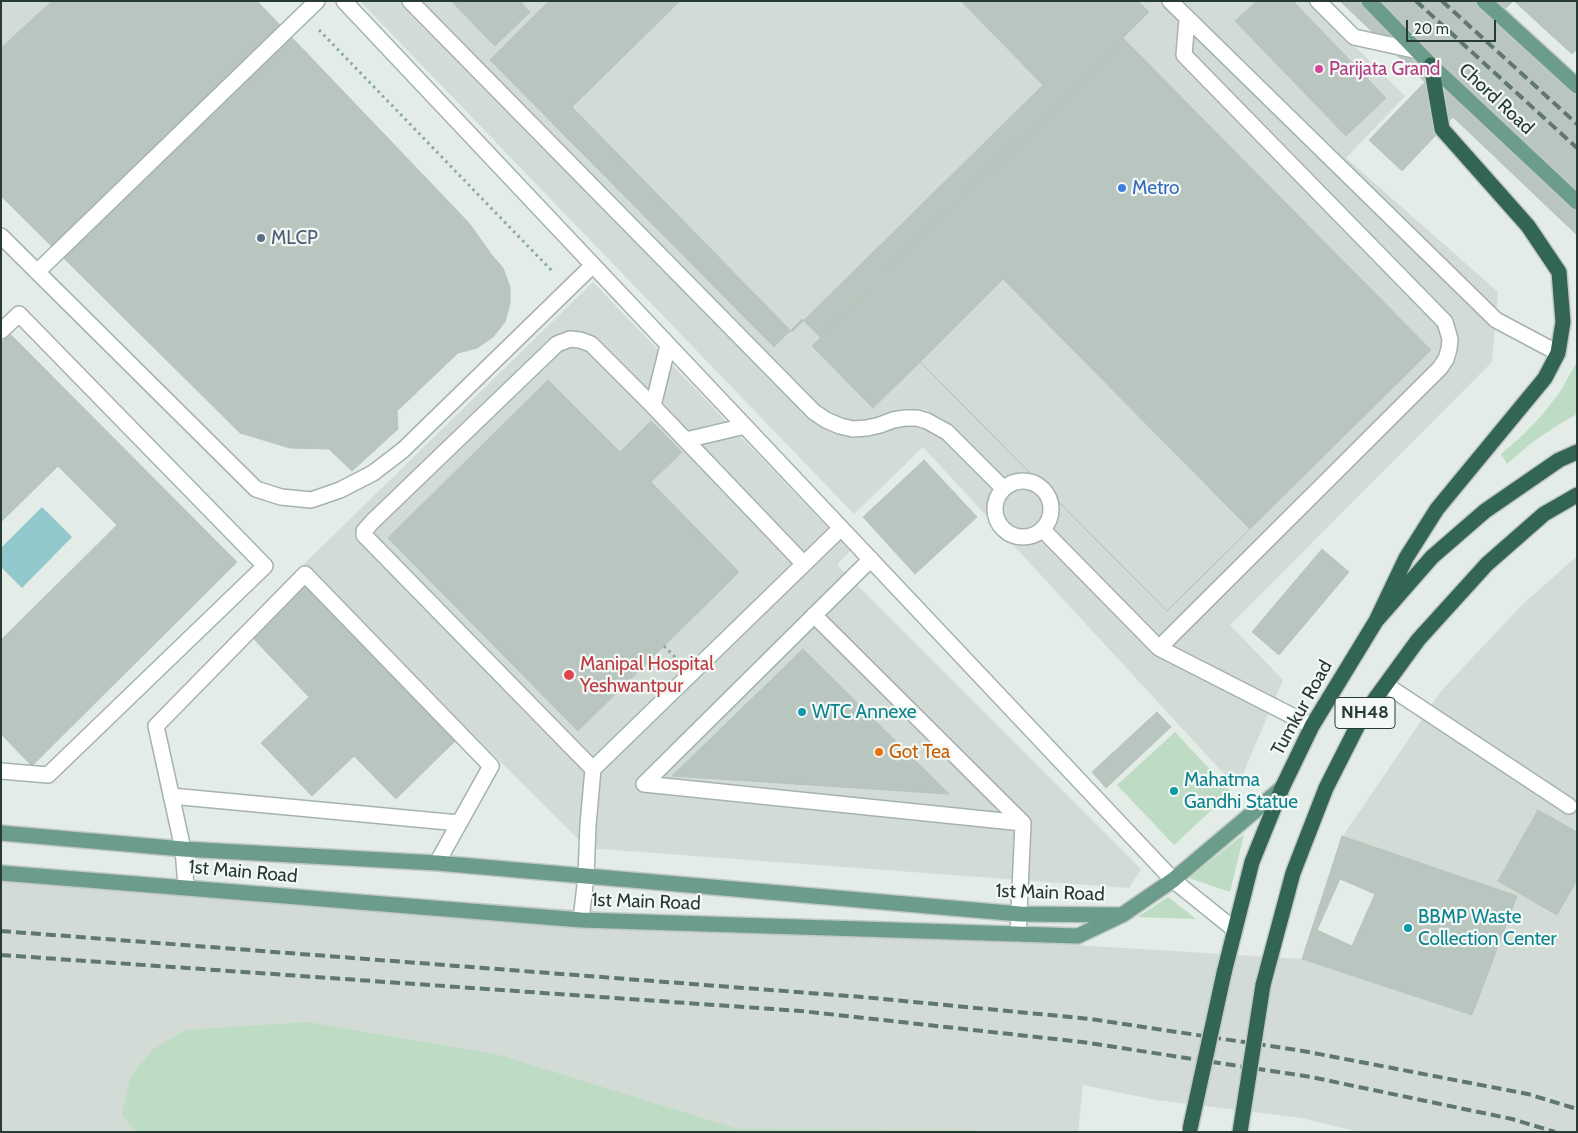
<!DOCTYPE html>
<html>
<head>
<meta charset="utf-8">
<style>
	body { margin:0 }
	#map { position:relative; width:1578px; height:1133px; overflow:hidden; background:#e3ece7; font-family:Cabin,sans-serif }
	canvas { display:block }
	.frame { position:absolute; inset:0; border:2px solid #253b33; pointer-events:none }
	.scale { position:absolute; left:1406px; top:20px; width:90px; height:22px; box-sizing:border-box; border:2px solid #253b33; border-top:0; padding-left:6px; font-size:15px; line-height:18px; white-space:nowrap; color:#253b33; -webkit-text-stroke:4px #f3f8f5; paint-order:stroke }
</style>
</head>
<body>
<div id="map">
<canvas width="1578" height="1133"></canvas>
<div class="frame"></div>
<div class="scale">20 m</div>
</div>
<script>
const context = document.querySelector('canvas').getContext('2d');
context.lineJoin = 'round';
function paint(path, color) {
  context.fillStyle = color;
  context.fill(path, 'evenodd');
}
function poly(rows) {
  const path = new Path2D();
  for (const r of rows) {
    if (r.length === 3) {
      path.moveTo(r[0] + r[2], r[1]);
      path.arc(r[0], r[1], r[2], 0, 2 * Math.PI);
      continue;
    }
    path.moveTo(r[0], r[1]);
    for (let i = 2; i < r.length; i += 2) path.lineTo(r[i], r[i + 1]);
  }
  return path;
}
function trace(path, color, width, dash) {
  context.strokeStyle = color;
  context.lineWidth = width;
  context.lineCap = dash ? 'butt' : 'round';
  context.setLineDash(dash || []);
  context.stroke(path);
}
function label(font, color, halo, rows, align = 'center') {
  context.font = font + ' Cabin,sans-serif';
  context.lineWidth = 4.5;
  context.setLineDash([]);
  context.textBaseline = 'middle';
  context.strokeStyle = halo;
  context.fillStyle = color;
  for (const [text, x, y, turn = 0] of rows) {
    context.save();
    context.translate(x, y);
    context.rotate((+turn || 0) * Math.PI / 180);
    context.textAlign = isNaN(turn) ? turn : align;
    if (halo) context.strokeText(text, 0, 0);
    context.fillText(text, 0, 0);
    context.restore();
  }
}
paint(poly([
	[1,1,52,1,1,48],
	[360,1,1309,1,1405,96,1346,158,1498,292,1492,362,1230,625,1283,680,1237,788,923,447,854,514],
	[593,282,850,551,837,565,1141,869,1129,888,587,848,303,565],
	[1577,556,1577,1132,1359,1132,1302,1118,1156,1100,1083,1085,1078,1132,1,1132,1,864,104,875,961,938,1302,959,1472,1015,1343,836,1442,690,1521,606]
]), '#d2dbd6');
paint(poly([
	[1577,362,1577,414,1556,426,1530,444,1507,464,1501,454,1523,435,1542,415,1560,392],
	[1175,732,1231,792,1174,845,1117,785],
	[1244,834,1230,892,1189,878],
	[1168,897,1196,919,1138,917],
	[308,1022,499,1055,738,1129,974,1130,981,1132,137,1132,122,1115,130,1078,152,1050,186,1030]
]), '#bedbc3');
paint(poly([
	[42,507,72,537,22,588,1,567,1,548]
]), '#90c8cb');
const building = poly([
	[52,1,257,1,469,223,491,254,503,268,510,287,510,303,505,322,493,337,477,348,458,353,397,411,398,429,352,471,329,449,290,448,240,433,1,196,1,48,52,1],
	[451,1,520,1,530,12,495,46,451,1],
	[549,1,1138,1,1149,12,821,338,802,319,774,347,490,60,549,1],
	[680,1,961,1,1043,85,792,332,572,107,680,1],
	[1257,1,1293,1,1386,98,1346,136,1235,21,1257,1],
	[1340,1,1513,1,1505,9,1577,77,1577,235,1453,117,1402,171,1369,140,1425,82,1340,1],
	[1514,1,1577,1,1577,49,1572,54,1514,1],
	[1123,38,1431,350,1167,611,920,362,873,408,812,346,1123,38],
	[1003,279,1250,529,1167,611,920,362,1003,279],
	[10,334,237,562,32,766,1,734,1,640,117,525,58,466,1,522,1,343,10,334],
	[548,380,620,452,651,421,682,452,651,482,739,572,578,731,388,538,548,380],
	[924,460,977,517,915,574,863,517,924,460],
	[1322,549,1349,572,1279,655,1252,632,1322,549],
	[305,586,455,741,396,799,354,756,312,796,261,743,309,697,252,637,305,586],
	[803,649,949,794,672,776,803,649],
	[1157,712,1171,727,1106,788,1092,772,1157,712],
	[1538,810,1577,832,1577,880,1557,915,1498,881,1538,810],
	[1342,836,1517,896,1472,1015,1302,959,1342,836],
	[1340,879,1375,894,1352,946,1317,930,1340,879]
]);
paint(building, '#b9c6c0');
trace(building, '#b6c5bd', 1);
const minor = poly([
	[344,1,1173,880,1235,930],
	[410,1,814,412,826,420,840,426,853,429,867,428,880,425,893,420,905,418,917,418,927,421,947,432,1003,488],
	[1170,1,1496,320,1558,353],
	[1318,1,1354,37,1418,51],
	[1,236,256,489,281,497,311,500,340,490,373,473,403,450,593,265],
	[37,272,317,1],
	[1,331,19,314,265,566,48,775,1,771],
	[653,406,668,345],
	[686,440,745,426],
	[1023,509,28],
	[1042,529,1159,648,1312,726],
	[814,615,1023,823,644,784,871,559],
	[1159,648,1440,368,1446,359,1449,349,1450,339,1445,322,1184,55,1187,19],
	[1386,685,1569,806],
	[593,769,364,535,364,531,373,521,557,344,570,339,580,340,591,344,653,406,804,564],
	[171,796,459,823],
	[186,887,183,849,156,726,305,574,491,766,437,863],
	[581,920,586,876,588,825,593,769,841,528],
	[1018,934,1023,823]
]);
const major = poly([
	[1369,1,1431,65,1577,202],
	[1484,1,1577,86],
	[1,833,183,849,437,863,1020,914,1119,915],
	[1,873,581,920,1078,936,1122,915,1173,880,1282,788]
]);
const highway = poly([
	[1376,621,1406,558,1437,509,1545,378,1558,353,1563,322,1559,272,1528,226,1442,129,1431,65],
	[1224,973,1252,862,1282,788,1312,726,1376,621,1432,557,1485,511,1559,460,1577,452],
	[1263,985,1293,873,1326,788,1362,717,1418,640,1487,564,1544,514,1577,495]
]);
trace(minor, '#a6b3ad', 18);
trace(major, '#c2c8c6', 18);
trace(highway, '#c2c8c6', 18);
trace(poly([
	[319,30,553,272],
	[664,646,675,657]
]), '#87ac9d', 3, [2.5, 4]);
trace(minor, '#fff', 15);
trace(major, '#6c9d8b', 15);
trace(highway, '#336556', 15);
trace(poly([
	[1416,1,1577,148],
	[1442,1,1577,124],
	[1,931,862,997,1091,1019,1303,1051,1528,1094,1577,1109],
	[1,955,801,1011,1082,1042,1311,1077,1512,1119,1555,1132]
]), '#5f776e', 4, [10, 5]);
const highwayBridge = poly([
	[1190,1129,1224,973],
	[1240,1132,1263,985]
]);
trace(highwayBridge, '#c2c8c6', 18, []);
trace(highwayBridge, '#336556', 15);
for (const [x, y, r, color] of [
	[1319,69,5,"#d1479c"],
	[1122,188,5,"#3f7fe0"],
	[261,238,5,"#5c6f8a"],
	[569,675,6,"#e0444e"],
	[802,712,5,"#0f9aa8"],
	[879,752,5,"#e8710a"],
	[1174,791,5,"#0f9aa8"],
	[1408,928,5,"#0f9aa8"]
]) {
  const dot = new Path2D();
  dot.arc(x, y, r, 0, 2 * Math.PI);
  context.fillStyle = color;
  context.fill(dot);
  trace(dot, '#f3f8f5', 2);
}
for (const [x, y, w] of [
	[1365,713,60]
]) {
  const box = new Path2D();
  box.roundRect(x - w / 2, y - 15.5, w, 31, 4);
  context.fillStyle = '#f3f8f5';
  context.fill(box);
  trace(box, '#253b33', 1);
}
label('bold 18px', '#253b33', null, [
	["NH48",1365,713]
]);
label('19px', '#b23c85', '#f3f8f5', [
	["Parijata Grand",1329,69]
], 'left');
label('19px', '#253b33', '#f3f8f5', [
	["Chord Road",1496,99,43],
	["Tumkur Road",1302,708,-61],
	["1st Main Road",243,872,5],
	["1st Main Road",1050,893,2],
	["1st Main Road",646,902,2]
]);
label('19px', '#366cbe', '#f3f8f5', [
	["Metro",1132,188]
], 'left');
label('19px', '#4e5e75', '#f3f8f5', [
	["MLCP",271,238]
], 'left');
label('19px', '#be3a42', '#f3f8f5', [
	["Manipal Hospital",580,664],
	["Yeshwantpur",580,686]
], 'left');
label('19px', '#0d838f', '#f3f8f5', [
	["WTC Annexe",812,712],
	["Mahatma",1184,780],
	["Gandhi Statue",1184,802],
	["BBMP Waste",1418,917],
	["Collection Center",1418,939]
], 'left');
label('19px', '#c56008', '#f3f8f5', [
	["Got Tea",889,752]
], 'left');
</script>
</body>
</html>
